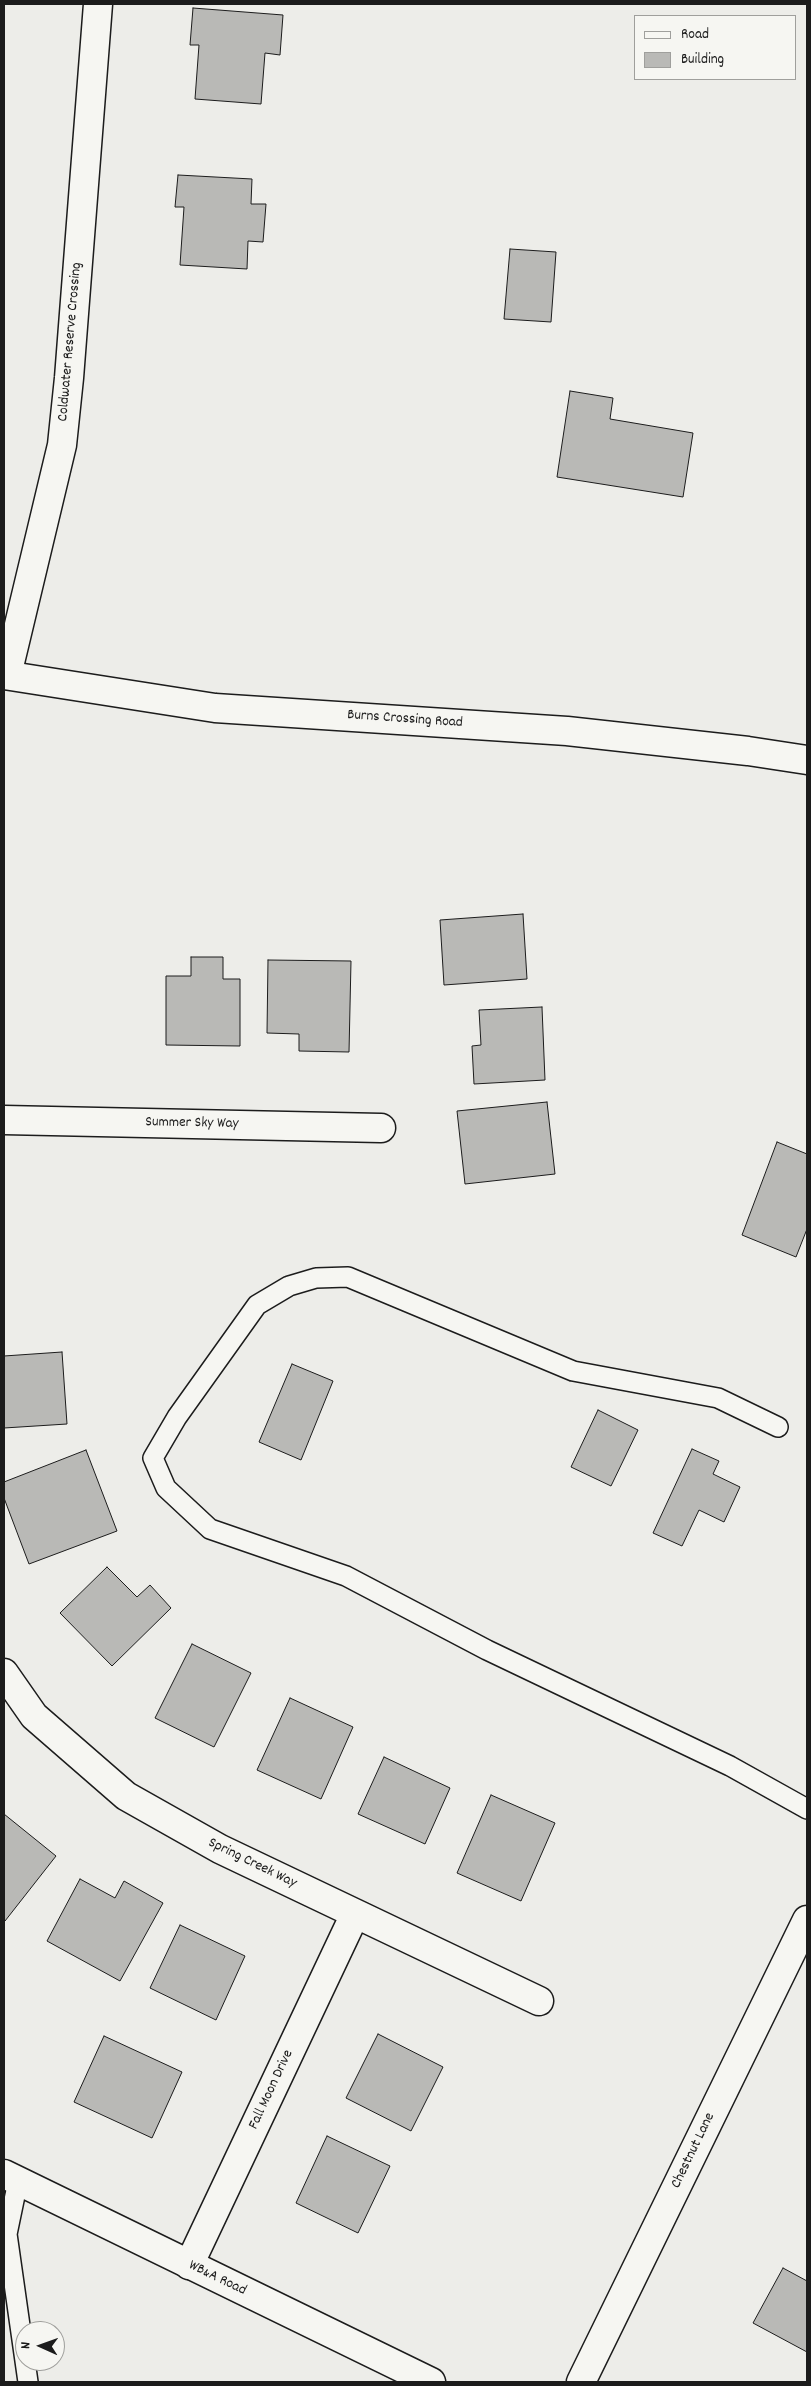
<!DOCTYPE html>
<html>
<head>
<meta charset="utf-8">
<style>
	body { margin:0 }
	#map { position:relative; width:811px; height:2386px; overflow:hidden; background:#edede9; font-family:Dekko,sans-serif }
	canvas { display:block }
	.frame { position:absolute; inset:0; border:5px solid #1c1c1c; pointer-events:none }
	.legend { position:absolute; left:634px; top:15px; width:162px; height:65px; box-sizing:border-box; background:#f6f6f2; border:1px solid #9f9f9c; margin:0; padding:6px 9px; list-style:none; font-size:15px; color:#1c1c1c }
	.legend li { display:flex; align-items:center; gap:10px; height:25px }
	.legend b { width:25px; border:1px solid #9f9f9c }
	.north { position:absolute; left:15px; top:2321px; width:50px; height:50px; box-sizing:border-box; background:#f6f6f2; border:1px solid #9f9f9c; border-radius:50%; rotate:272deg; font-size:14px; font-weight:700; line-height:20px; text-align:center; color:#1c1c1c }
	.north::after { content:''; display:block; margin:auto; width:18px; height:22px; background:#1c1c1c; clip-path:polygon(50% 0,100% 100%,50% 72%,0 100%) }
</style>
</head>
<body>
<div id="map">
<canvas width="811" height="2386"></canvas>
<div class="frame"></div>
<ul class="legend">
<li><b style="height:6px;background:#f6f6f2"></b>Road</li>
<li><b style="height:14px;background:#b9b9b6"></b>Building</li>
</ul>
<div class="north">N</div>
</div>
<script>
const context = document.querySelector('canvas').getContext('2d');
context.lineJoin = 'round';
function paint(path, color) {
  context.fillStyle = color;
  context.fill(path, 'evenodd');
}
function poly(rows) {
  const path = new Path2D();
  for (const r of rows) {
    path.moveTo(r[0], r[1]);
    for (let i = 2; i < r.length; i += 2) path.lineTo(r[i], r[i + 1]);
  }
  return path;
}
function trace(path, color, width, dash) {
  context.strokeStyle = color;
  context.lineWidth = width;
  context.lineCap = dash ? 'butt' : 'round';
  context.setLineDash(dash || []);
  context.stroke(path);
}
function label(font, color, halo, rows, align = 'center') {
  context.font = font + ' Dekko,sans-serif';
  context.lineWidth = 4.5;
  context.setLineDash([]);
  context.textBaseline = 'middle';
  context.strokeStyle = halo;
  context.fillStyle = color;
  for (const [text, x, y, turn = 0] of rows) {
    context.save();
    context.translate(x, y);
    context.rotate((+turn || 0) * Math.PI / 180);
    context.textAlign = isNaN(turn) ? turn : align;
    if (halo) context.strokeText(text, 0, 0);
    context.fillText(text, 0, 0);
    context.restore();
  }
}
const building = poly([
	[193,8,283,15,280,55,265,53,261,104,195,99,199,45,190,45,193,8],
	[178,175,252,179,251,204,266,204,263,242,248,241,247,269,180,265,184,207,175,207,178,175],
	[510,249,556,252,551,322,504,319,510,249],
	[570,391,613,398,610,419,693,433,683,497,557,477,570,391],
	[523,914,527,979,444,985,440,920,523,914],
	[191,957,223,957,223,979,240,979,240,1046,166,1045,166,976,191,976,191,957],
	[268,960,351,961,349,1052,299,1051,299,1034,267,1033,268,960],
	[542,1007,545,1080,474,1084,472,1046,481,1045,479,1010,542,1007],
	[547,1102,555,1174,465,1184,457,1111,547,1102],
	[777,1142,807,1154,807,1229,796,1257,742,1235,777,1142],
	[62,1352,67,1424,4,1428,4,1356,62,1352],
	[292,1364,333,1381,301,1460,259,1442,292,1364],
	[598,1410,638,1430,611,1486,571,1467,598,1410],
	[692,1449,719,1461,713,1474,740,1487,724,1522,699,1510,682,1546,653,1533,692,1449],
	[86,1450,117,1531,29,1564,4,1498,4,1482,86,1450],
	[107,1567,137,1597,150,1585,171,1608,112,1666,60,1613,107,1567],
	[192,1644,251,1673,214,1747,155,1718,192,1644],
	[290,1698,353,1727,321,1799,257,1770,290,1698],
	[384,1757,450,1788,425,1844,358,1814,384,1757],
	[491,1795,555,1823,521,1901,457,1873,491,1795],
	[4,1814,56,1856,5,1921,4,1920,4,1814],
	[80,1879,115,1898,124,1881,163,1903,120,1981,47,1941,80,1879],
	[180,1925,245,1956,216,2020,150,1988,180,1925],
	[378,2034,443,2067,411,2131,346,2098,378,2034],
	[104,2036,182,2072,152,2138,74,2102,104,2036],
	[327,2136,390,2166,358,2233,296,2203,327,2136],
	[783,2268,807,2281,807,2352,753,2323,783,2268]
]);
paint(building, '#b9b9b6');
trace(building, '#1c1c1c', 1);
const service = poly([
	[778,1427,718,1398,573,1371,348,1277,316,1278,289,1286,257,1305,177,1417,153,1458,166,1488,210,1529,346,1576,487,1650,730,1766,807,1809],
	[18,2181,7,2234,28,2382]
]);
const minor = poly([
	[7,675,62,445,69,378,98,4],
	[4,1120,381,1128],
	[4,1673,34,1716,126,1796,220,1849,539,2001],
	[189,2265,355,1914],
	[581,2382,807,1920]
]);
const tertiary = poly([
	[4,675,215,708,567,731,748,751,807,760],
	[4,2174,431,2382]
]);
trace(service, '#1c1c1c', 22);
trace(minor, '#1c1c1c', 31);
trace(tertiary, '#1c1c1c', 31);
trace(service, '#f6f6f2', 19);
trace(minor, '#f6f6f2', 28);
trace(tertiary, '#f6f6f2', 28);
label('15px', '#1c1c1c', '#f6f6f2', [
	["Coldwater Reserve Crossing",71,342,-85],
	["Burns Crossing Road",405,720,4],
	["Summer Sky Way",192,1124,1],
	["Spring Creek Way",252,1864,26],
	["Fall Moon Drive",272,2090,-65],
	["Chestnut Lane",694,2151,-64],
	["WB&A Road",217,2279,26]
]);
</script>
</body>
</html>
